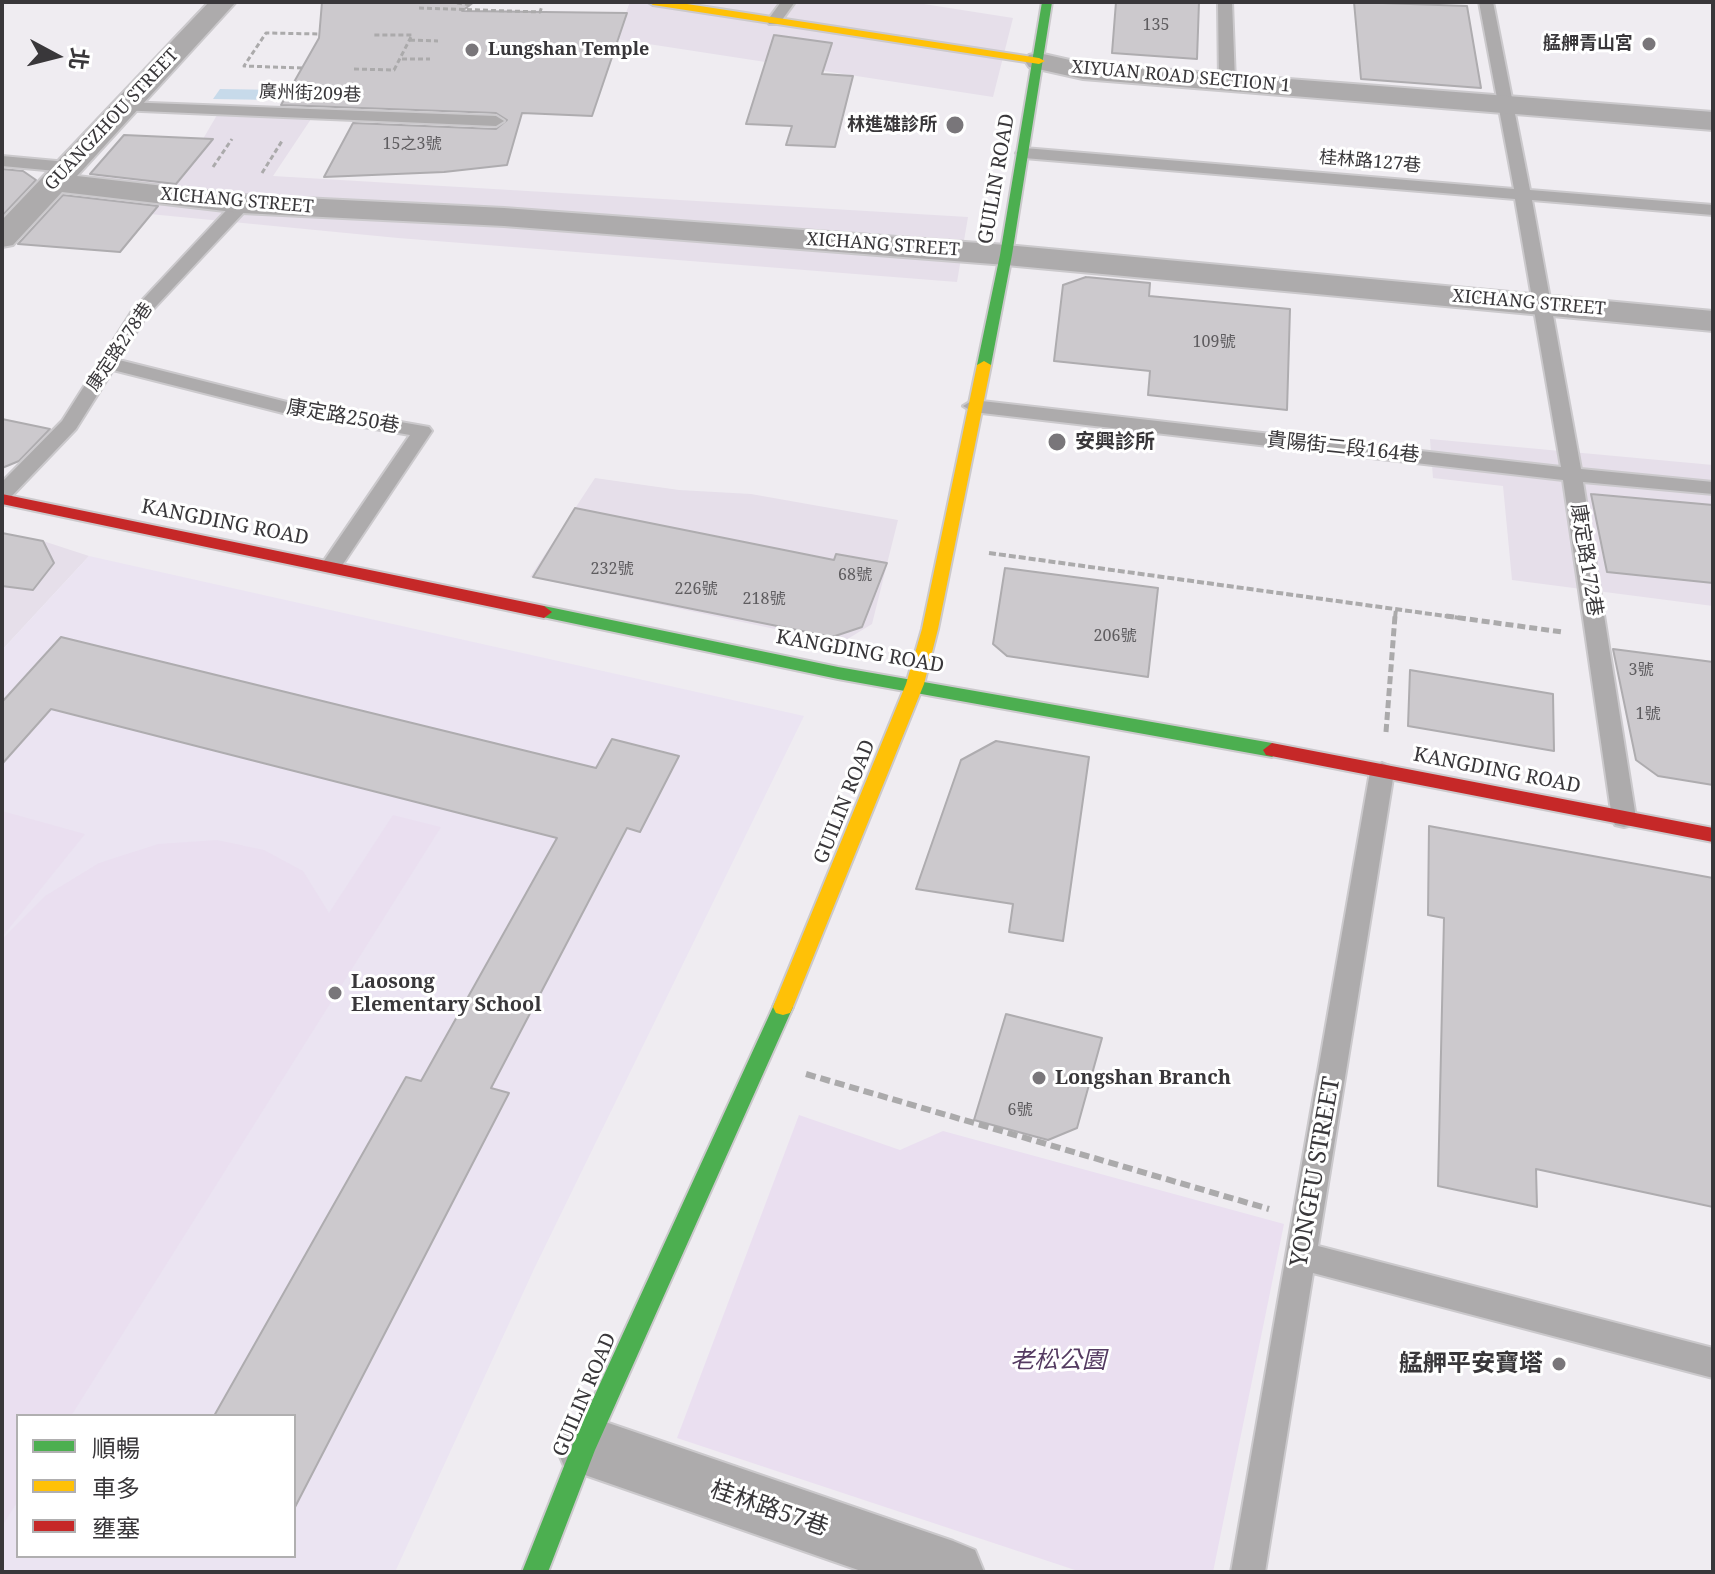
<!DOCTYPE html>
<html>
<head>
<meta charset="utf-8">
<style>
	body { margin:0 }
	#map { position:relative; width:1715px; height:1574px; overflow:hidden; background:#efecf1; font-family:"Noto Serif","Noto Sans TC",serif }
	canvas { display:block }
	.frame { position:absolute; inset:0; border:4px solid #39373a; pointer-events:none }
	.legend { position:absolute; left:16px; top:1414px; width:280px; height:144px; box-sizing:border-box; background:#fff; border:2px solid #b0afb0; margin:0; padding:10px 14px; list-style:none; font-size:24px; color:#39373a }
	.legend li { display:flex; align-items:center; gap:16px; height:40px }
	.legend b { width:40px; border:2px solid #b0afb0 }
	.north { position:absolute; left:16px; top:16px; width:80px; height:80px; -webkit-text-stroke:6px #fff; paint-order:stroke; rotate:97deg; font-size:22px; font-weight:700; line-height:32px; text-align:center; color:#39373a }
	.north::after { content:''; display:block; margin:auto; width:28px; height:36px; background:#39373a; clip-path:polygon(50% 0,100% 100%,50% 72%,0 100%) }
</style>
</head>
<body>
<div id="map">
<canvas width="1715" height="1574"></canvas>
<div class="frame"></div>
<ul class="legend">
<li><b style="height:10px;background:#4caf50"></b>順暢</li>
<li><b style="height:10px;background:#ffc107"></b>車多</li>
<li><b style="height:10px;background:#c62828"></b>壅塞</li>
</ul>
<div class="north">北</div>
</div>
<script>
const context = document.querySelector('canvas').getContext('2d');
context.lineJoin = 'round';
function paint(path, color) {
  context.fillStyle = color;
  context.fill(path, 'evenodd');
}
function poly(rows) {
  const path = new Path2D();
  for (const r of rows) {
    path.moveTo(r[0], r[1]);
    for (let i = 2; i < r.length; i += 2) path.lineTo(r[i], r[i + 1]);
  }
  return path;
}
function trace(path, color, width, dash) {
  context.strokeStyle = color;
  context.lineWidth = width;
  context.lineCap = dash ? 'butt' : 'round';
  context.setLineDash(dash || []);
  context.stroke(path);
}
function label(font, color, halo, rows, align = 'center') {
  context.font = font + ' "Noto Serif","Noto Sans TC",serif';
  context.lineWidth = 6;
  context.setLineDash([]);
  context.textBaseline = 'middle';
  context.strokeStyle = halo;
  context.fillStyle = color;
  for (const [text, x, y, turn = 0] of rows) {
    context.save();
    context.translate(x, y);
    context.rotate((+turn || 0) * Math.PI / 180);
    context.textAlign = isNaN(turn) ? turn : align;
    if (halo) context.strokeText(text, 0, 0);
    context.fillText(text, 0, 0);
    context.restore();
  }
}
paint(poly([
	[630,2,911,2,1013,18,993,97,616,39],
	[217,115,311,119,273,176,968,217,957,282,398,238,67,206,110,161,186,168],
	[1430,439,1713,465,1713,606,1512,580,1503,486,1433,478],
	[595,478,679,490,751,494,898,520,872,624,841,643,530,577],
	[2,533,43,541,89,556,2,650]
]), '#e6dfea');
paint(poly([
	[89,556,804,716,534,1269,395,1572,2,1572,2,650],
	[18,1416,294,1416,294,1556,18,1556]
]), '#ebe4f2');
paint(poly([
	[2,811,85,834,2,937],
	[393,815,441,827,71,1416,18,1416,18,1501,2,1526,2,939,45,896,99,863,158,844,217,840,264,850,303,871,329,913],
	[799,1115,900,1150,943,1131,1284,1224,1213,1572,1081,1572,677,1438]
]), '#eadff0');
paint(poly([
	[220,89,279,90,273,100,213,99]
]), '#c7daea');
const building = poly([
	[322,2,474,2,462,11,627,13,592,116,522,113,507,165,444,172,324,177,353,123,496,129,507,120,496,113,281,105,319,38,322,2],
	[1116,2,1199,2,1197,59,1112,53,1116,2],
	[1354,2,1467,6,1481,88,1361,79,1354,2],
	[774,35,832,43,822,74,853,76,835,147,786,145,792,126,746,124,774,35],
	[124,135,213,139,176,184,90,174,124,135],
	[2,169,23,171,36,180,2,216,2,169],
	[63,195,158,206,120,252,18,244,63,195],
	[1086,277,1150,283,1149,296,1290,309,1287,410,1148,395,1150,371,1054,361,1063,285,1086,277],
	[2,419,50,429,19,461,2,468,2,419],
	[1591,494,1713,505,1713,583,1607,572,1591,494],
	[575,508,834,560,836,554,887,563,862,627,832,637,533,577,575,508],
	[2,533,43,541,54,563,33,590,2,586,2,533],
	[1005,568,1158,588,1148,677,1007,656,993,644,1005,568],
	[61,637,596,768,612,739,679,756,640,832,627,828,491,1088,509,1093,294,1509,294,1416,214,1416,406,1077,421,1081,557,838,51,709,2,764,2,702,61,637],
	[1613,649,1713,662,1713,785,1658,776,1636,760,1613,649],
	[1410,670,1553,694,1554,751,1408,726,1410,670],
	[996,741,1089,757,1063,941,1009,932,1013,904,916,889,961,760,996,741],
	[1429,826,1713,878,1713,1207,1536,1169,1537,1207,1438,1186,1444,918,1428,915,1429,826],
	[1006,1014,1102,1038,1077,1128,1048,1140,974,1120,1006,1014]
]);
paint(building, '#ccc9cd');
trace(building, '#aeacaf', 2);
const lane = poly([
	[781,2,795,2,779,24,769,24,767,21,781,2],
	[1218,2,1232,2,1235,82,1227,87,1219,82,1218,2],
	[1479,2,1493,2,1530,190,1713,205,1713,215,1532,200,1581,469,1713,482,1713,494,1583,482,1636,818,1633,825,1624,827,1615,825,1612,818,1563,480,973,412,963,406,973,400,1561,467,1515,199,1024,158,1016,153,1024,148,1514,189,1479,2],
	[123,102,496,116,504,121,496,126,118,110,118,104,123,102],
	[2,156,67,162,75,167,67,172,2,166,2,156],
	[242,199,250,204,248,208,145,318,119,360,287,402,429,427,432,431,339,570,332,572,321,565,410,435,287,414,113,370,76,429,9,499,2,500,2,482,62,421,132,311,236,200,242,199],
	[1382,763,1390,766,1394,772,1318,1246,1713,1348,1713,1378,1313,1273,1265,1572,1231,1572,1370,772,1374,766,1382,763]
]);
const street = poly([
	[209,2,236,2,77,176,242,195,504,208,1006,245,1713,311,1713,331,1006,265,504,226,242,213,62,192,13,245,2,247,2,220,209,2],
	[1039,53,1083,63,1713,112,1713,130,1083,79,1029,67,1025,61,1029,55,1039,53],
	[585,1415,953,1541,975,1550,984,1572,864,1572,585,1475,564,1466,555,1445,564,1424,585,1415]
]);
const fast = poly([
	[1042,2,1052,2,1012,255,991,365,984,369,977,365,1000,255,1042,2],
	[544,606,838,667,1272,743,1281,750,1272,757,838,679,538,616,536,612,538,608,544,606],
	[783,999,790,1001,793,1007,595,1450,548,1572,522,1572,576,1436,773,1007,776,1001,783,999]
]);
const slow = poly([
	[648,2,674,2,1039,58,1045,61,1039,64,653,5,648,2],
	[984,361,991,365,938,629,924,684,793,1007,790,1013,783,1015,776,1013,773,1007,906,684,922,629,977,365,984,361]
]);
const jam = poly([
	[2,494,544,606,552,612,544,618,2,504,2,494],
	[1272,743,1713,828,1713,842,1266,755,1263,750,1272,743]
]);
trace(lane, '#cbc9cc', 4);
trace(street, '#cbc9cc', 4);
trace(fast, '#cbc9cc', 4);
trace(slow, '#cbc9cc', 4);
trace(jam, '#cbc9cc', 4);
trace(poly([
	[457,3,472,5],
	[419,8,540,12,542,6],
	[410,40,438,41],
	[402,59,430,59],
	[302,68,244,66,266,33,320,34],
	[354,69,394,70,412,35,372,35],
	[213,167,232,139],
	[262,173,282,141]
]), '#abaaab', 3, [5, 3]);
trace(poly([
	[989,553,1460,618],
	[1395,618,1396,609]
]), '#abaaab', 4, [7, 3]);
trace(poly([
	[1446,616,1562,632],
	[1386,732,1395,616]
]), '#abaaab', 5, [8, 4]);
trace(poly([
	[806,1074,1269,1209]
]), '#abaaab', 6, [10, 5]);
paint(lane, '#adabac');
paint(street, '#adabac');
paint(fast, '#4caf50');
paint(slow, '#ffc107');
paint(jam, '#c62828');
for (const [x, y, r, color] of [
	[1649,44,8,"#79767a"],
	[472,50,8,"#79767a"],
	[955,125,10,"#79767a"],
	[1057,442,10,"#79767a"],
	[335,993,8,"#79767a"],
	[1039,1078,8,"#79767a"],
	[1559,1364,8,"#79767a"]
]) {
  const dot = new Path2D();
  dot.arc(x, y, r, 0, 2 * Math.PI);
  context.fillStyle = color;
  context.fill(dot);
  trace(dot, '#fff', 3);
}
label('16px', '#5e5c5f', null, [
	["135",1156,25],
	["15之3號",412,144],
	["109號",1214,342],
	["232號",612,569],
	["68號",855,575],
	["226號",696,589],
	["218號",764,599],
	["206號",1115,636],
	["3號",1641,670],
	["1號",1648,714],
	["6號",1020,1110]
]);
label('bold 18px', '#39373a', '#fff', [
	["艋舺青山宮",1633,44],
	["Lungshan Temple",488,50,"left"],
	["林進雄診所",937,125]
], 'right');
label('18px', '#39373a', '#fff', [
	["XIYUAN ROAD SECTION 1",1181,77,5],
	["廣州街209巷",310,94,2],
	["GUANGZHOU STREET",112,120,-47],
	["桂林路127巷",1370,162,5],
	["XICHANG STREET",237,201,5],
	["XICHANG STREET",883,245,4],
	["XICHANG STREET",1529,303,5],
	["康定路278巷",120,347,-56]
]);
label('20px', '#39373a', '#fff', [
	["GUILIN ROAD",997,179,-80],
	["康定路250巷",343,417,10],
	["貴陽街二段164巷",1343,448,6],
	["KANGDING ROAD",225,523,11],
	["康定路172巷",1586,560,81],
	["KANGDING ROAD",860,652,10],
	["KANGDING ROAD",1497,771,11],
	["GUILIN ROAD",845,802,-68],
	["GUILIN ROAD",585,1395,-67]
]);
label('bold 20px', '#39373a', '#fff', [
	["安興診所",1075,442],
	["Laosong",351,982],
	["Elementary School",351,1005],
	["Longshan Branch",1055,1078]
], 'left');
label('24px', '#39373a', '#fff', [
	["YONGFU STREET",1316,1172,-80],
	["桂林路57巷",769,1509,19]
]);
label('italic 24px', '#543a61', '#fff', [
	["老松公園",1058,1361]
]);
label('bold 24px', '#39373a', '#fff', [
	["艋舺平安寶塔",1543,1364]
], 'right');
</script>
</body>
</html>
